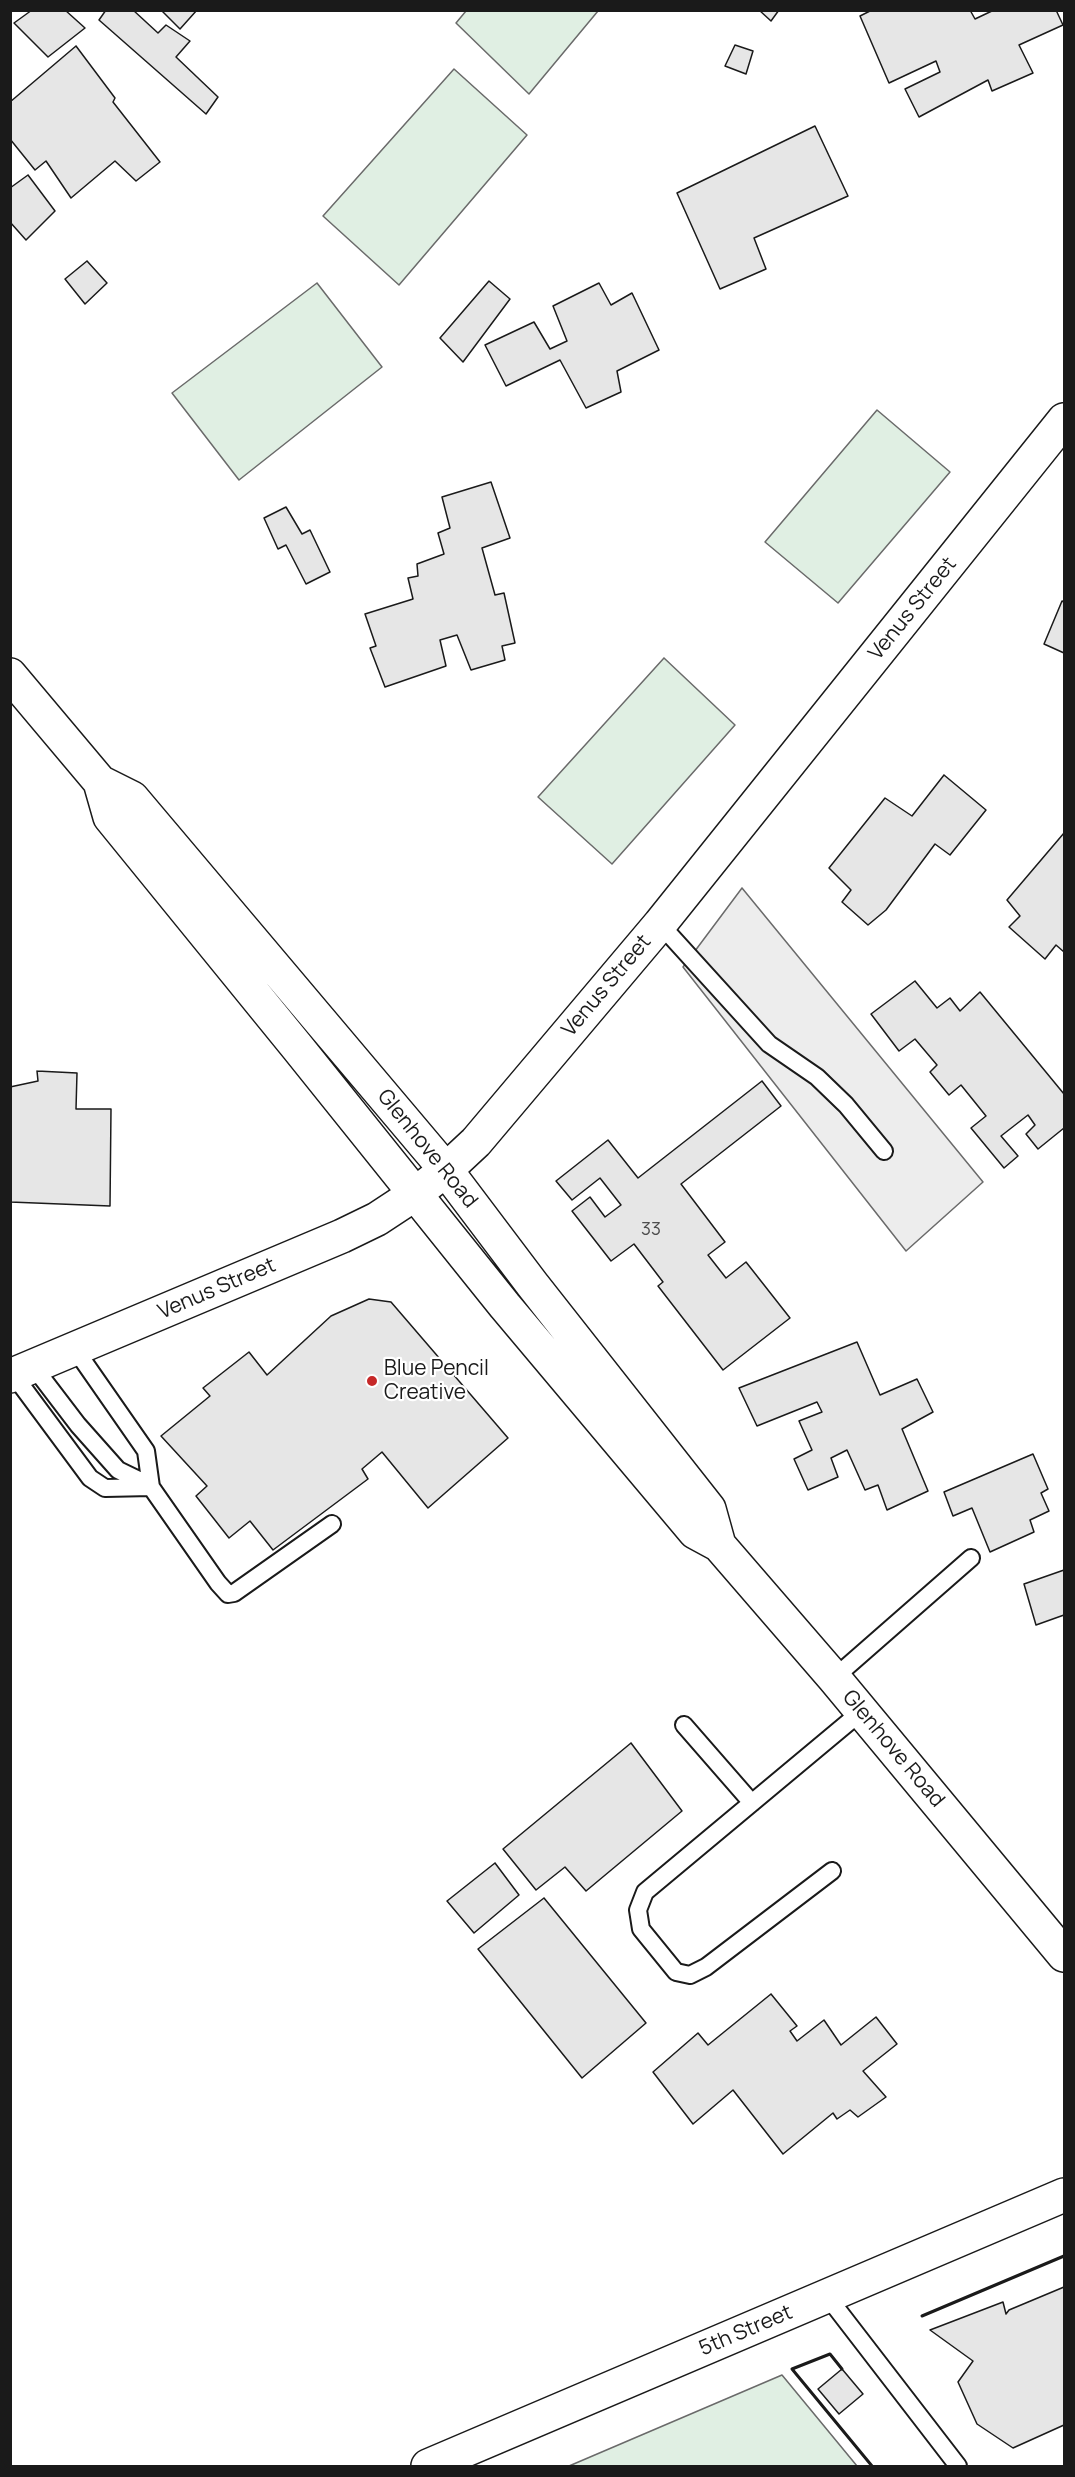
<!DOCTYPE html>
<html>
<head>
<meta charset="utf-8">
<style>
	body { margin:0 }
	#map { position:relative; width:1075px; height:2477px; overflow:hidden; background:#fff; font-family:Manrope,sans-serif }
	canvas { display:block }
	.frame { position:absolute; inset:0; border:12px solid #1a1a1a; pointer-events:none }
</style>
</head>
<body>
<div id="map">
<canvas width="1075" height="2477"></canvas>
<div class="frame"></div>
</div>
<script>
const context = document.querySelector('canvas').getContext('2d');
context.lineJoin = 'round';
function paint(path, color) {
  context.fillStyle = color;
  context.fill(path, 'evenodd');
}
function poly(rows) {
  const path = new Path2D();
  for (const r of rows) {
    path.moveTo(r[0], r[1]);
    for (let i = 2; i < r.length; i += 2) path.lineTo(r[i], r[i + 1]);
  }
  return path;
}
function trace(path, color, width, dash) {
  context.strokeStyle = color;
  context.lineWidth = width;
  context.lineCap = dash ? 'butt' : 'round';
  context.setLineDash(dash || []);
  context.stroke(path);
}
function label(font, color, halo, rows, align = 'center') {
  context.font = font + ' Manrope,sans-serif';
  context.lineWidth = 4.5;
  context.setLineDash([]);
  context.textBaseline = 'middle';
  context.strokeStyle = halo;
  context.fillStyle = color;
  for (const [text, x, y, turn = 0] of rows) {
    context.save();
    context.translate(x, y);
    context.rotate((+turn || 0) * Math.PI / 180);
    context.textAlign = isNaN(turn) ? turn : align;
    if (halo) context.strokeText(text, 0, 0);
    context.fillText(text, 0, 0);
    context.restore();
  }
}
const green = poly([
	[466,11,466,10,598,11,529,94,456,23,466,11],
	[454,69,527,135,399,285,323,216,454,69],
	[317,283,382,367,239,480,172,393,317,283],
	[877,410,950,472,838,603,765,542,877,410],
	[664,658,735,725,612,864,538,797,664,658],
	[782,2375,857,2466,569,2466,782,2375]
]);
paint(green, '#e0efe3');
trace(green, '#6a6a6a', 1.5);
const parking = poly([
	[742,888,983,1182,906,1251,683,967,742,888]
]);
paint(parking, '#ededed');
trace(parking, '#6a6a6a', 1.5);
const building = poly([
	[32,10,65,10,85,28,48,57,14,23,32,10],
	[106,10,133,10,158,33,166,25,190,41,176,57,218,97,206,114,99,20,106,10],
	[161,10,197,10,180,29,161,10],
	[759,10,779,10,771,21,759,10],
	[872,10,970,10,975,19,994,10,1056,10,1063,25,1019,45,1033,73,992,91,988,80,919,117,905,89,940,72,936,61,889,83,860,16,872,10],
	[735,45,753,51,746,74,725,66,735,45],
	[76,46,115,98,113,102,160,162,136,181,115,161,71,198,46,161,35,170,10,139,10,102,76,46],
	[815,126,848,196,754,238,766,269,720,289,677,193,815,126],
	[28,175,55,211,26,240,10,222,10,188,28,175],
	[87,261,107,283,85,304,65,279,87,261],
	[489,281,510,299,463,362,440,338,489,281],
	[599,283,611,305,632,293,659,350,617,371,621,392,586,408,560,360,506,386,485,345,534,322,550,349,567,341,553,306,599,283],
	[491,482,510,538,482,548,495,595,504,593,515,643,502,646,505,660,471,670,457,635,440,640,446,666,385,687,370,648,376,646,365,614,413,599,408,578,418,576,417,564,444,554,438,533,450,528,442,497,491,482],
	[286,507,302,534,310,530,330,572,306,584,286,545,278,549,264,518,286,507],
	[1062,601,1064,602,1064,653,1044,644,1062,601],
	[944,775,986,810,950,855,935,844,886,910,868,925,842,902,851,890,829,868,885,798,912,816,944,775],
	[1064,833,1064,952,1056,945,1045,959,1009,927,1020,916,1007,900,1064,833],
	[915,981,937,1008,950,998,960,1011,980,992,1064,1094,1064,1128,1038,1149,1026,1134,1035,1125,1028,1115,1001,1136,1018,1156,1004,1168,971,1128,986,1116,961,1085,949,1095,930,1072,937,1065,915,1039,899,1051,871,1014,915,981],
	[37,1071,77,1073,76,1109,111,1109,110,1206,10,1202,10,1087,38,1081,37,1071],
	[762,1081,781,1106,681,1184,725,1242,708,1255,726,1278,746,1262,790,1318,723,1370,658,1286,663,1282,634,1244,611,1261,572,1211,590,1197,605,1217,621,1205,600,1178,572,1200,556,1181,608,1140,638,1178,762,1081],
	[369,1299,391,1302,508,1438,428,1508,382,1452,362,1469,368,1479,273,1550,250,1521,229,1538,196,1496,207,1486,161,1436,210,1396,203,1388,249,1352,267,1375,331,1316,369,1299],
	[857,1342,880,1395,917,1379,933,1412,902,1429,928,1491,887,1510,878,1485,865,1490,847,1450,831,1458,838,1477,808,1490,794,1459,812,1450,799,1421,822,1412,817,1402,757,1426,739,1388,857,1342],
	[1033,1454,1048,1489,1041,1493,1049,1511,1030,1520,1034,1532,990,1552,972,1508,953,1516,944,1492,1033,1454],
	[1064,1570,1064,1615,1036,1625,1024,1584,1064,1570],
	[631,1743,682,1811,586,1891,565,1867,536,1890,503,1849,631,1743],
	[495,1863,519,1895,474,1933,447,1901,495,1863],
	[544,1898,646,2023,582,2078,478,1949,544,1898],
	[771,1994,797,2026,790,2031,797,2041,824,2020,841,2045,876,2017,897,2044,863,2071,886,2097,858,2117,850,2110,837,2119,833,2113,783,2154,733,2090,693,2124,653,2072,698,2033,708,2045,771,1994],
	[1064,2287,1064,2425,1013,2448,977,2424,958,2382,973,2361,930,2330,1003,2302,1006,2314,1009,2310,1064,2287],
	[842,2369,863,2394,839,2414,818,2389,842,2369]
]);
paint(building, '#e6e6e6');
trace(building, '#1a1a1a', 1.5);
const lane = poly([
	[660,924,769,1044,817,1077,846,1105,884,1151],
	[75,1349,146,1451,151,1487],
	[33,1366,78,1425,118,1470,151,1486],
	[13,1374,90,1478,105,1488,151,1487,218,1583,228,1594,234,1593,332,1524],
	[834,1678,971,1558],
	[684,1725,752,1803],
	[832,1871,706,1967,690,1975,676,1972,641,1929,638,1910,645,1892,862,1711],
	[827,2296,958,2466]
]);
const street = poly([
	[10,1376,342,1236,377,1219,415,1194,446,1170,476,1142,660,924,1064,420],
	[428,2466,1064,2195]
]);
const secondary = poly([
	[10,675,100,782,110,817,298,1048,505,1306,695,1532,719,1545,834,1678,1064,1955],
	[100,782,132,798,446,1170,532,1284,709,1509,719,1545]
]);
trace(lane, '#1a1a1a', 20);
trace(street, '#1a1a1a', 36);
trace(secondary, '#1a1a1a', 36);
trace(lane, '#fff', 16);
trace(street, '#fff', 33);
trace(secondary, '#fff', 33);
trace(poly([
	[922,2316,1064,2256],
	[842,2369,830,2354,792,2369,872,2466]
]), '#1a1a1a', 3);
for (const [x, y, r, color] of [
	[372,1381,6,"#c62828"]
]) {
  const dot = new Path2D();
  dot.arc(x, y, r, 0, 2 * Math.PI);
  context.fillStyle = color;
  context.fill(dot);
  trace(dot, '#fff', 2);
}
label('18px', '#4d4d4d', null, [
	["33",651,1230]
]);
label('21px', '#1a1a1a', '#fff', [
	["Venus Street",913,609,-51],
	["Venus Street",607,986,-50],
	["Glenhove Road",427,1149,51],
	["Venus Street",217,1289,-23],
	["Glenhove Road",893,1749,50],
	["5th Street",746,2331,-23]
]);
label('21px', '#1a1a1a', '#fff', [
	["Blue Pencil",384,1369],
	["Creative",384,1393]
], 'left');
</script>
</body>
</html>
